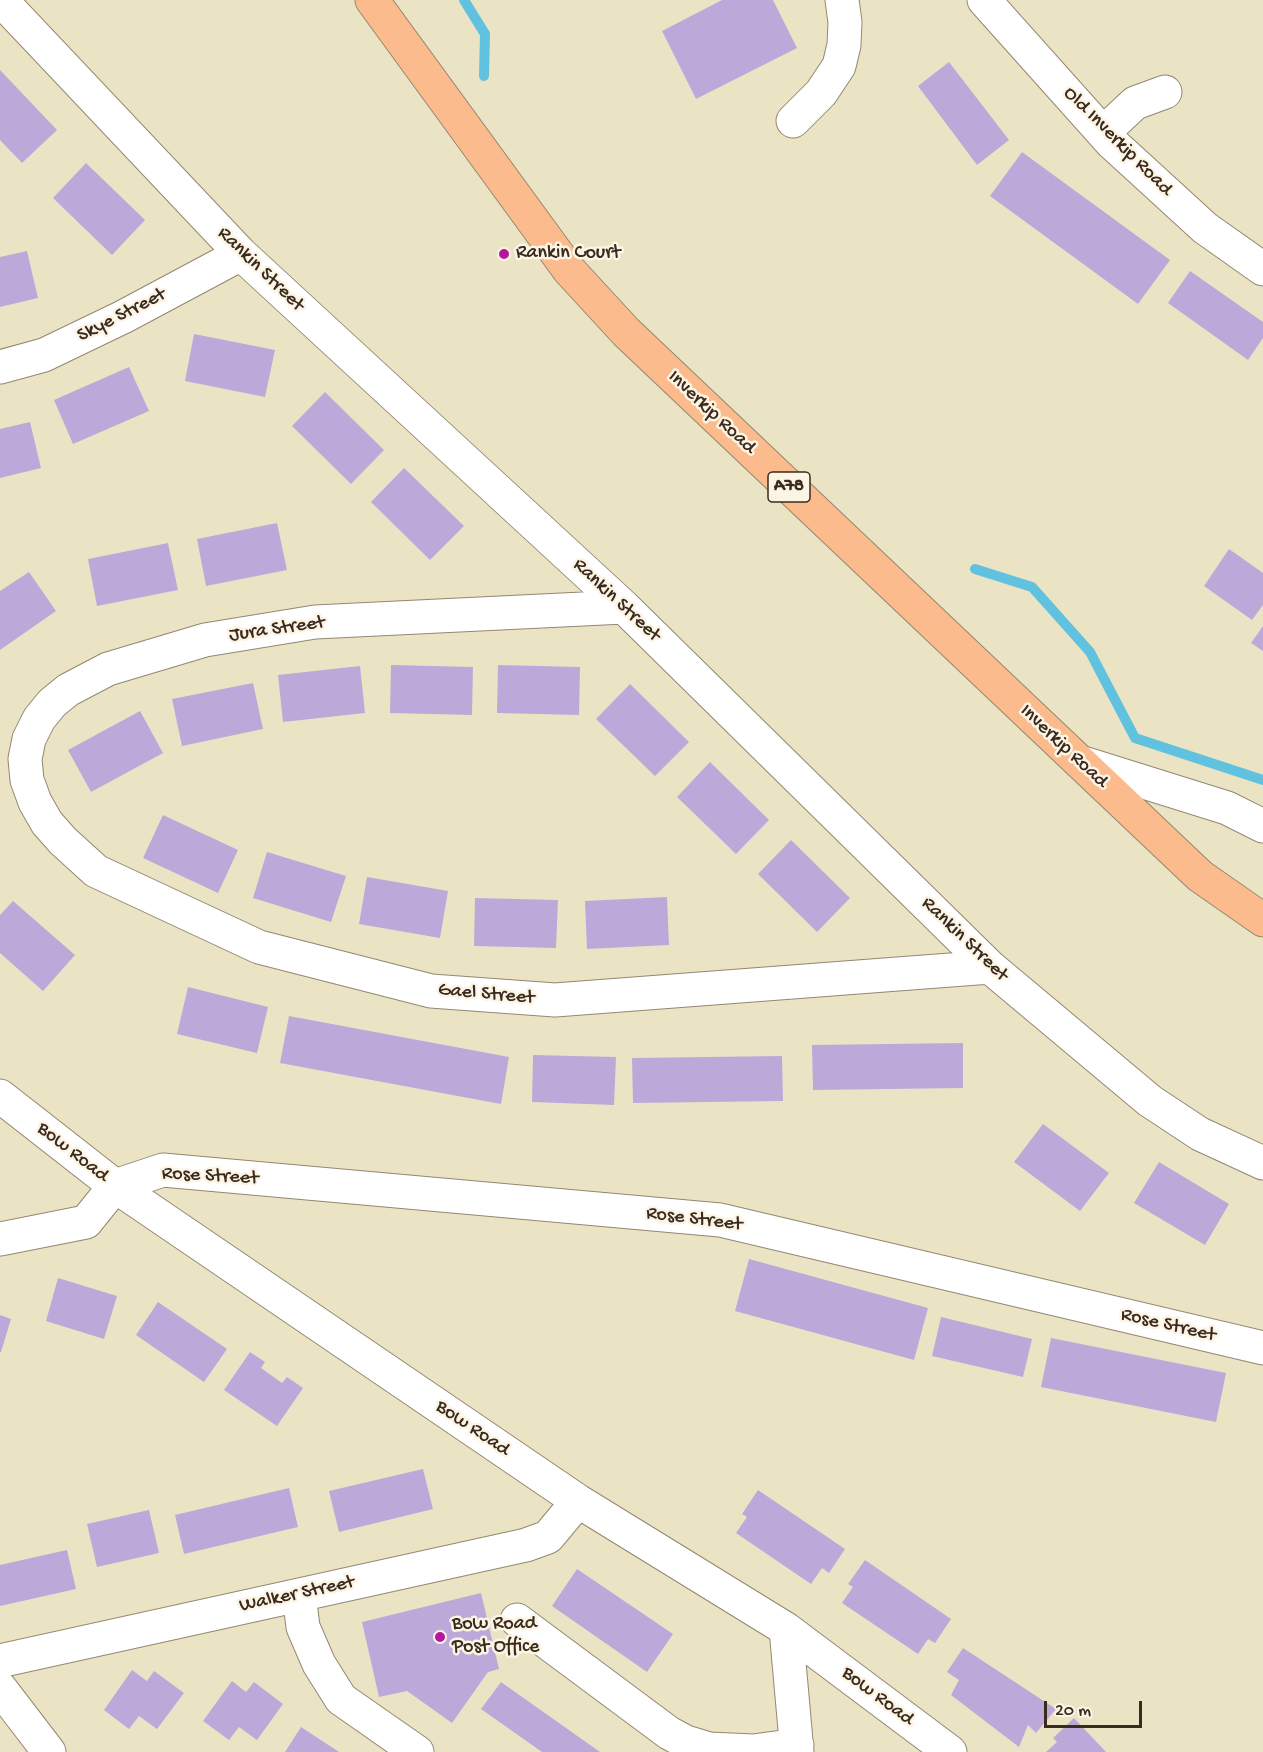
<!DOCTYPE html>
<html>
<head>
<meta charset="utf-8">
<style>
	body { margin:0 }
	#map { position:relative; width:1263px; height:1752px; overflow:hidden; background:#ebe4c4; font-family:"Gochi Hand",sans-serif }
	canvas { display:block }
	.scale { position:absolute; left:1044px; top:1701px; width:98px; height:27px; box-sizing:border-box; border:3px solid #3b2a1e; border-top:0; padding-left:8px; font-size:18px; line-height:21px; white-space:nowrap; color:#3b2a1e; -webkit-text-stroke:4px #fcf5e5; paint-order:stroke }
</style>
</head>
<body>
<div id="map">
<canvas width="1263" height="1752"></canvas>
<div class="scale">20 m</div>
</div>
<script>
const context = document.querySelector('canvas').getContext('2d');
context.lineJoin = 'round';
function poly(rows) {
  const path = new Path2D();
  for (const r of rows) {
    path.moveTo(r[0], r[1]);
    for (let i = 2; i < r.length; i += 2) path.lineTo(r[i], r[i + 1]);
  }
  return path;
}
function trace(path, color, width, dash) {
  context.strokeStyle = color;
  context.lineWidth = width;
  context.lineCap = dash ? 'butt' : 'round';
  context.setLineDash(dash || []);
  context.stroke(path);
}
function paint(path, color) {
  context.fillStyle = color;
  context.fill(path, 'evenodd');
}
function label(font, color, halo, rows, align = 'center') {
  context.font = font + ' "Gochi Hand",sans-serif';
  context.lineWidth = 5;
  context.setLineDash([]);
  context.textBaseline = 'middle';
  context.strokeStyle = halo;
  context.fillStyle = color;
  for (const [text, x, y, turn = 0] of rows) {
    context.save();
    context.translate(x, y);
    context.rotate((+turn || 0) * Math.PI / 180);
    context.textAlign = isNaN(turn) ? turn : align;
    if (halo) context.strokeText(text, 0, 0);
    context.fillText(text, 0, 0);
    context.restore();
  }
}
trace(poly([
	[464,0,485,34,484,76],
	[975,569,1032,587,1090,652,1135,738,1263,780]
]), '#61c2df', 10);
paint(poly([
	[722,0,773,0,797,48,696,99,662,31],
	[949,62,1009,140,977,165,918,86],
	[0,70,57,130,22,163,0,140],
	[1022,152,1170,260,1138,304,990,196],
	[86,163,145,220,112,255,53,198],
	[27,251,38,298,0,307,0,257],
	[1190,271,1263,322,1263,338,1248,360,1168,303],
	[194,334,275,350,265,397,185,381],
	[129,367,149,411,73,444,54,400],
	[325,392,384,450,351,484,292,426],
	[30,422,41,468,0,478,0,429],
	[404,468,464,526,430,560,371,502],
	[277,523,287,570,206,586,197,539],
	[168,543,178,590,97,606,88,559],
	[1229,549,1263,573,1263,605,1252,620,1204,586],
	[29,572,56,611,0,650,0,591],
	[1263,626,1263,651,1251,643],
	[391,665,473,667,472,715,390,713],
	[498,665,580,667,579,715,497,713],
	[360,666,365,713,283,722,278,675],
	[253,683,263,729,182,746,172,699],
	[630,684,689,742,655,776,596,719],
	[140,711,163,753,91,792,68,750],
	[710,762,769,820,736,854,677,797],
	[163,815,238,850,218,893,143,858],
	[791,840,850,898,817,932,758,874],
	[267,852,346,876,331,922,253,898],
	[367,877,448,891,440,938,359,924],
	[667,897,669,945,587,949,585,901],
	[475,898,558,900,556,948,474,946],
	[13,901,75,955,43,991,0,953,0,915],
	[188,987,268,1007,257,1053,177,1034],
	[289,1016,509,1057,501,1104,280,1063],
	[963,1043,963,1088,813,1090,812,1045],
	[533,1055,616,1057,614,1105,532,1102],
	[782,1056,783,1101,633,1103,632,1058],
	[1043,1124,1109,1173,1080,1211,1014,1162],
	[1159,1162,1229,1204,1205,1245,1134,1203],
	[749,1259,928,1308,914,1360,735,1311],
	[58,1278,117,1296,104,1339,46,1321],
	[158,1302,227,1349,204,1382,136,1335],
	[0,1315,11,1319,1,1352,0,1352],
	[941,1317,1032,1339,1023,1377,932,1356],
	[1051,1338,1226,1373,1216,1422,1041,1387],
	[250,1352,265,1362,261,1368,282,1383,287,1377,303,1388,277,1426,224,1390],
	[423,1469,433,1509,339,1532,329,1491],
	[289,1488,298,1527,184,1554,175,1515],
	[758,1490,845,1549,829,1573,822,1568,811,1584,736,1533,747,1517,742,1514],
	[149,1510,159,1553,97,1567,87,1524],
	[67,1550,76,1589,0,1606,0,1565],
	[865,1560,951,1619,935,1643,928,1639,918,1654,842,1603,853,1587,848,1584],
	[577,1569,673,1634,647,1672,552,1606],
	[481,1593,499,1669,488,1672,452,1723,407,1691,379,1697,362,1622],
	[963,1648,1056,1709,1036,1733,1028,1725,1019,1747,951,1695,959,1680,947,1672],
	[132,1670,147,1681,154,1671,184,1693,157,1729,139,1716,129,1729,104,1710],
	[232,1681,246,1692,254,1682,283,1704,257,1740,239,1727,229,1740,203,1721],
	[501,1682,600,1752,542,1752,481,1709],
	[1074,1718,1106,1752,1046,1752,1057,1742,1053,1738],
	[301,1727,339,1752,285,1752]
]), '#bca9da');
const minor = poly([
	[1,0,241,254,624,607,990,967,1150,1101,1200,1134,1263,1163],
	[984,0,1111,142,1205,228,1263,269],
	[793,121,821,93,839,66,844,45,845,22,842,0],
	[1103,133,1135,103,1165,92],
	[0,367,44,355,123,317,241,254],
	[624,607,315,622,205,640,108,669,68,690,52,703,39,719,29,739,25,759,27,780,35,802,47,823,63,841,96,871,259,947,431,991,555,1000,990,967],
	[1080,762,1227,808,1263,826],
	[0,1096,115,1186,578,1501,786,1629,950,1752],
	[0,1239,86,1222,115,1186,163,1170,720,1220,1263,1348],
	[299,1595,303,1627,319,1664,341,1699,417,1752],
	[517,1620,669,1733,686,1742,709,1749,753,1751,797,1745],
	[786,1629,797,1752],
	[0,1661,526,1545,548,1537,578,1501],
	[0,1688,49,1752]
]);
const highway = poly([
	[372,0,569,270,626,332,1200,876,1263,920]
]);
trace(minor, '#938771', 35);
trace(highway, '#938771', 35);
trace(minor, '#fff', 33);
trace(highway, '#fbbb8c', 33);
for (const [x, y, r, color] of [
	[504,254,6,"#b5179e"],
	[440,1637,6,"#b5179e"]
]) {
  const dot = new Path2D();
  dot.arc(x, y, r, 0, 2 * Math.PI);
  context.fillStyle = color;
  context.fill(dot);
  trace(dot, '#fcf5e5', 2);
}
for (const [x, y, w] of [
	[789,487,42]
]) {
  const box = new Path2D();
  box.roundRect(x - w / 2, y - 15, w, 30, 4.5);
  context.fillStyle = '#fcf5e5';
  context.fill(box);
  trace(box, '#3b2a1e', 1.5);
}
label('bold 18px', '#3b2a1e', null, [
	["A78",789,487]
]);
label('20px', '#3b2a1e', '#fcf5e5', [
	["Old Inverkip Road",1117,142,45],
	["Rankin Street",260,270,44],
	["Skye Street",122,316,-27],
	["Inverkip Road",711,413,43],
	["Rankin Street",616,601,43],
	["Jura Street",277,630,-8],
	["Inverkip Road",1063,747,43],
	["Rankin Street",964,940,44],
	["Gael Street",486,995,5],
	["Bow Road",72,1153,38],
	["Rose Street",210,1177,3],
	["Rose Street",694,1220,7],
	["Rose Street",1168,1326,13],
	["Bow Road",472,1429,34],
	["Walker Street",297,1595,-12],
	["Bow Road",877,1697,37]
]);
label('20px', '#3b2a1e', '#fcf5e5', [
	["Rankin Court",516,254],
	["Bow Road",452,1625],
	["Post Office",452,1648]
], 'left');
</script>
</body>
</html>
